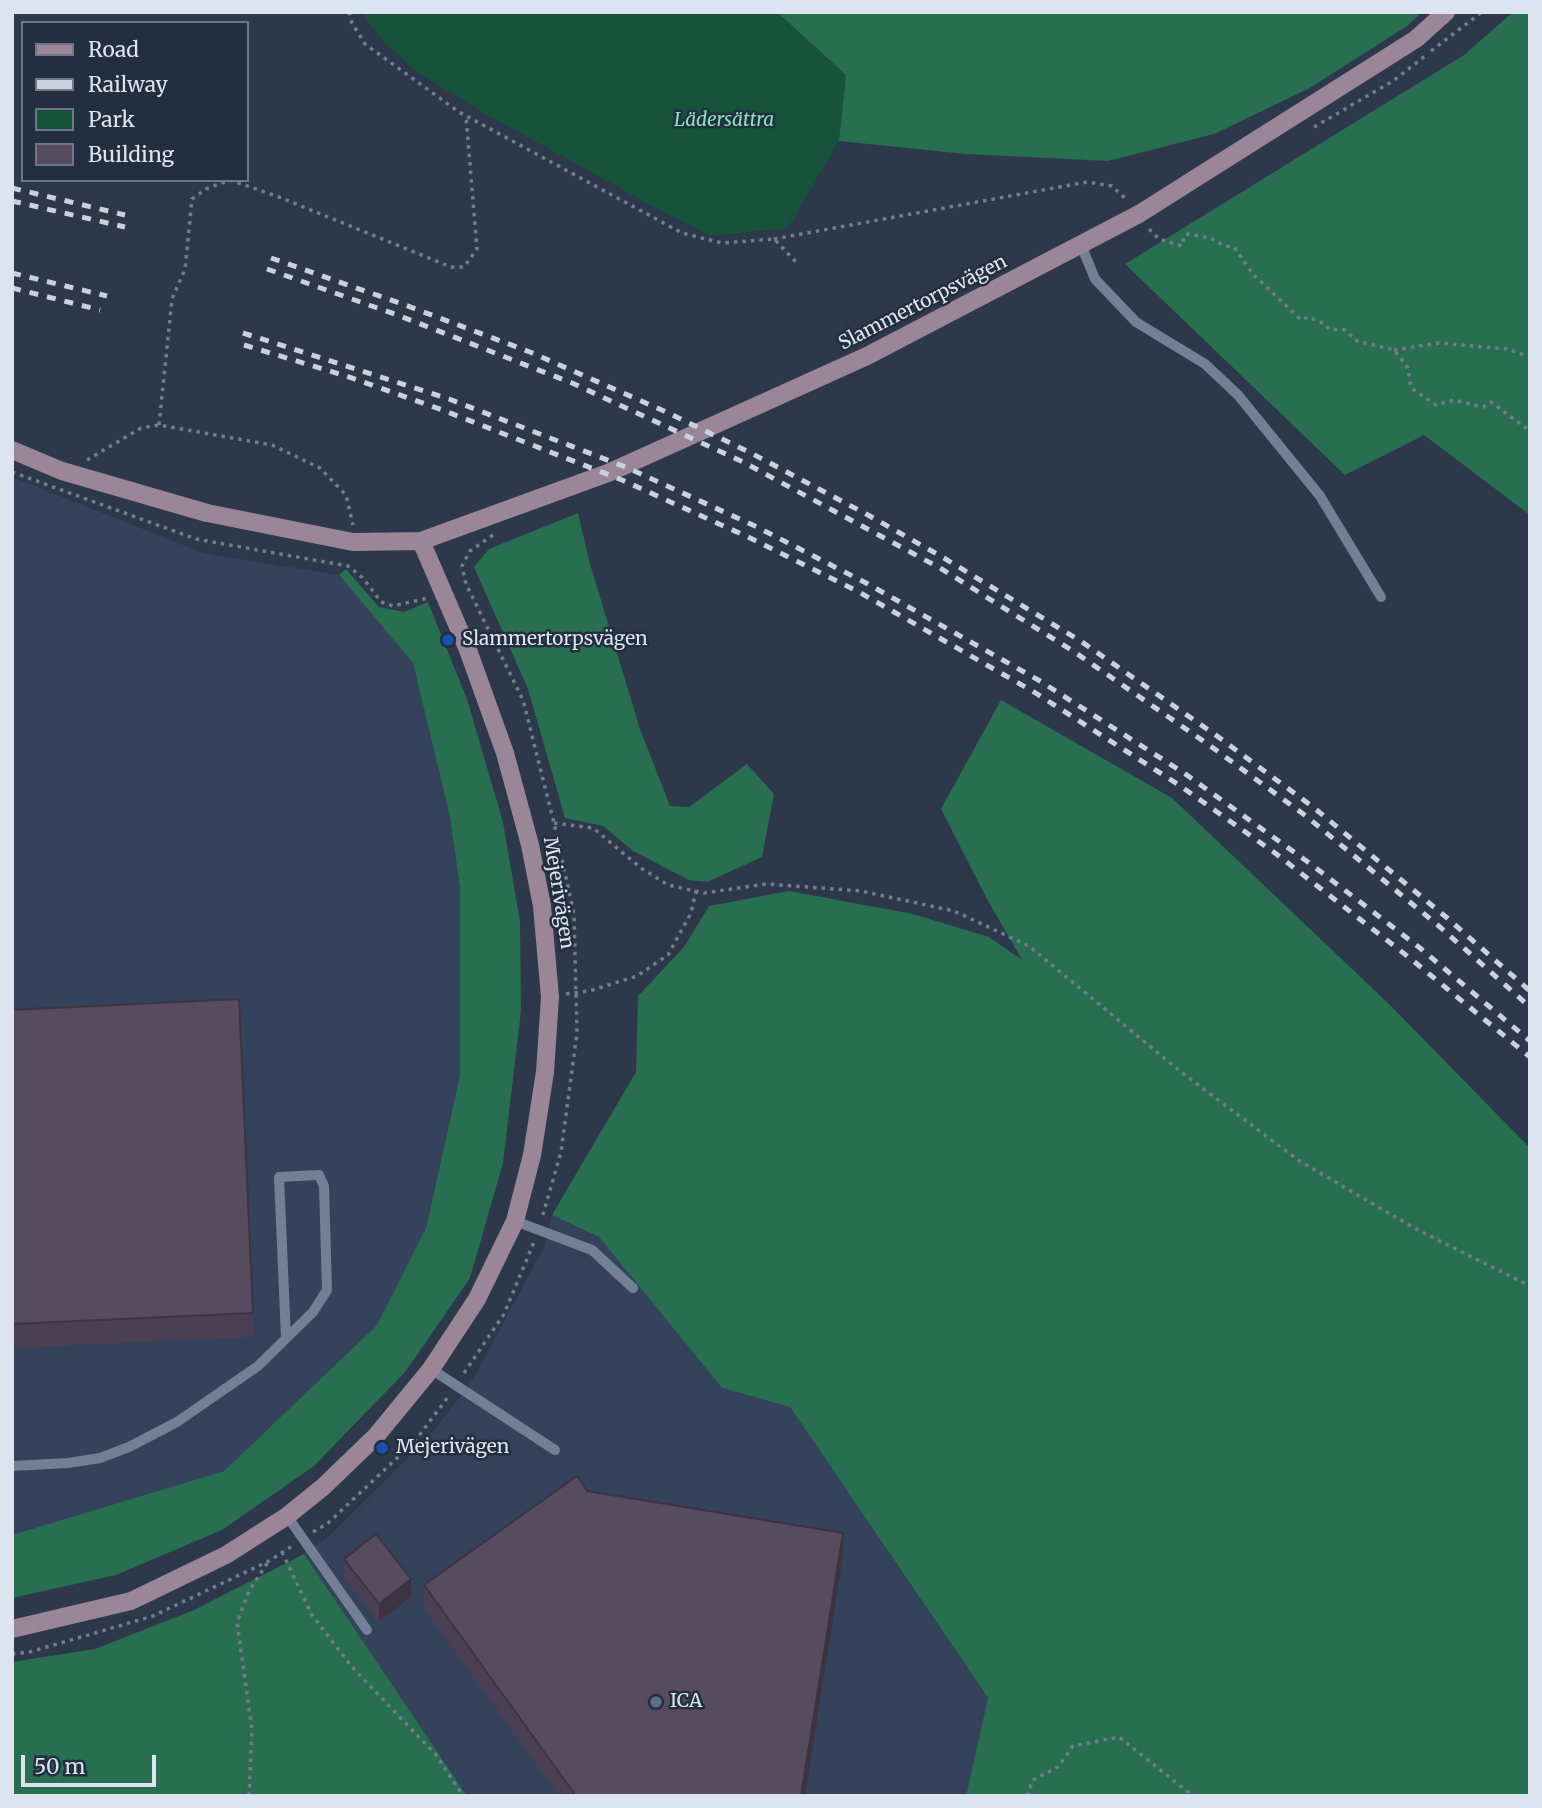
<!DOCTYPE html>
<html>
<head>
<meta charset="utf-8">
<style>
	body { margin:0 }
	#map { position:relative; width:1542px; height:1808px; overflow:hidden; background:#2d384b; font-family:Merriweather,serif }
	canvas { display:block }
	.frame { position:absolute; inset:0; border:14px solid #dce4f0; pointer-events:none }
	.legend { position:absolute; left:21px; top:21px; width:228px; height:161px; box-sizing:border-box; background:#232e40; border:2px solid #6d7786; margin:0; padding:9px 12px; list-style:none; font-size:21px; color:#dce4f0 }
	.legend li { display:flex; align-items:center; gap:14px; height:35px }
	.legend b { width:35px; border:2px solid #6d7786 }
	.scale { position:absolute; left:21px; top:1755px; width:135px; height:32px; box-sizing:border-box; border:4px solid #dce4f0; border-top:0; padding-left:9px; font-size:21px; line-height:24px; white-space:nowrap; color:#dce4f0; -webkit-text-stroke:5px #232e40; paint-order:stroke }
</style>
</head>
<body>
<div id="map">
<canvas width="1542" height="1808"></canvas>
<div class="frame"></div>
<ul class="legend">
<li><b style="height:9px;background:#9a8696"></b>Road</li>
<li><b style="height:9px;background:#c9d1de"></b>Railway</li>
<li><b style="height:19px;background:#16533a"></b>Park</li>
<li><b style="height:19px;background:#574b60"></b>Building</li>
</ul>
<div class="scale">50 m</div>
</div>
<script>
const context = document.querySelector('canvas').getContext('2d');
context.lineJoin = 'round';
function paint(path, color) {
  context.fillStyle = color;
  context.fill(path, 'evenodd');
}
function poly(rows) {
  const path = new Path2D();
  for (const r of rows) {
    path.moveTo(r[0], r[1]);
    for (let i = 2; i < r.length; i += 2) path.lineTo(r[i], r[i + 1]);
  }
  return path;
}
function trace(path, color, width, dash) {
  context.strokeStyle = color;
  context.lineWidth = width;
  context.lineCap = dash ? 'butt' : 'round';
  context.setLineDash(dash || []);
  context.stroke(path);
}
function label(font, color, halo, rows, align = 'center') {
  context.font = font + ' Merriweather,serif';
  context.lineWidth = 5;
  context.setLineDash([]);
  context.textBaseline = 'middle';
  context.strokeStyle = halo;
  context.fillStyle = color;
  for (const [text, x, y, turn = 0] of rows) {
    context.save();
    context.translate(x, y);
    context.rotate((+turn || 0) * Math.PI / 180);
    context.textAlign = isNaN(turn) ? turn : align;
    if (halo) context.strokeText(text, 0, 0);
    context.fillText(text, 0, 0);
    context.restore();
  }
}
paint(poly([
	[12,477,203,553,339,575,413,663,450,817,460,888,460,1075,426,1228,377,1325,224,1471,12,1535],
	[552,1215,599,1237,722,1388,790,1407,988,1699,966,1796,467,1796,304,1554,329,1536,429,1437,474,1378,544,1247]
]), '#34425b');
paint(poly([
	[361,12,777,12,846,75,839,141,788,228,711,236,654,207,482,112,414,70,381,39]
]), '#16533a');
paint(poly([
	[777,12,1422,12,1407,26,1308,89,1214,134,1108,161,966,154,839,141,846,75],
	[1513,12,1530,12,1530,515,1424,435,1345,475,1125,264,1464,55],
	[578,513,590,564,640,729,670,806,689,807,747,764,774,794,762,857,707,882,689,880,633,851,603,826,565,818,528,689,474,567,489,549],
	[346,569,379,607,404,612,428,602,467,699,503,822,520,922,521,1011,503,1163,470,1278,406,1371,314,1466,222,1530,116,1575,12,1598,12,1535,224,1471,377,1325,426,1228,460,1075,460,888,450,817,413,663,339,575],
	[1001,700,1172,798,1389,1004,1530,1148,1530,1796,966,1796,988,1698,790,1407,722,1388,599,1237,552,1215,636,1072,638,996,684,947,709,906,789,891,913,914,989,937,1022,960,987,899,941,809],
	[304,1554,467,1796,12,1796,12,1662,95,1649,194,1610]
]), '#286e50');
trace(poly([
	[349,12,352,23,365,44,459,112,682,233,722,243,774,239,798,264],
	[1431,51,1482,12],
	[1314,127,1393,81,1425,56],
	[1149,229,1159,239,1182,246,1184,236,1188,234,1210,238,1225,246,1234,247,1253,274,1301,320,1308,317,1325,324,1329,329,1345,330,1357,341,1394,350,1408,368,1411,388,1436,405,1454,400,1483,407,1491,402,1530,431],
	[774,239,1087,182,1112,186,1128,201],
	[1394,350,1439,343,1507,349,1530,357],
	[159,425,172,299,185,269,192,199,206,189,230,180,279,197,451,267,464,267,477,249,466,116],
	[87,460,141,428,159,425,272,445,320,468,346,495,353,525],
	[12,472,196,539,348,566,363,578,381,602,393,606,428,598],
	[493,535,470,551,462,566,466,584,523,700,554,823,574,914,577,1033,561,1152,542,1218],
	[554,823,593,828,641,868,668,885,704,893,766,884,861,891,954,911,1029,946,1181,1072,1298,1160,1414,1228,1530,1286],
	[566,994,589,991,637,976,668,955,691,913,696,891],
	[464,1373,504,1314,534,1242],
	[313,1532,328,1523,415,1441,448,1397],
	[282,1552,312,1615,351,1666,436,1755,463,1796],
	[12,1654,30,1652,153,1616,269,1561,292,1546],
	[249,1796,252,1730,237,1622,249,1591,268,1562],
	[1027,1796,1033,1780,1058,1767,1073,1746,1119,1737,1193,1796]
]), '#727c8c', 3.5, [3.5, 5]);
trace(poly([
	[1081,245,1095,279,1136,322,1205,364,1238,395,1320,496,1381,597],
	[515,1221,592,1250,633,1288],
	[431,1369,555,1450],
	[12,1466,68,1463,100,1458,129,1447,177,1422,258,1366,313,1312,327,1290,324,1186,319,1175,279,1177,286,1338],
	[287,1516,367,1630]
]), '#727f94', 10);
trace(poly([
	[12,450,62,471,207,513,353,542,421,541,608,473,867,356,1139,214,1416,39,1446,12],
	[12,1629,131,1601,226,1555,287,1516,323,1487,376,1436,431,1369,477,1299,515,1221,532,1155,545,1072,550,997,542,906,530,845,505,753,468,650,421,541]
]), '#9a8696', 18);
trace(poly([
	[12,188,125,215],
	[12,201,125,227],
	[271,258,405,305,530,352,664,411,749,452,868,515,944,558,1082,642,1217,736,1313,807,1446,917,1530,991],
	[267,269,400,316,572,383,743,462,940,568,1076,653,1209,745,1306,816,1440,927,1530,1007],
	[12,273,107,296],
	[12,288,100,310],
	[243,333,449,399,628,468,757,527,868,584,1040,681,1184,773,1312,865,1420,948,1530,1041],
	[244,345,346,376,445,411,622,480,748,537,859,592,1034,692,1179,785,1275,853,1411,959,1530,1057]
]), '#c9d1de', 5, [9, 9]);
paint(poly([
	[12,1010,253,1313,253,1337,12,1348],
	[587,1491,843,1557,805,1796,559,1796,424,1609,424,1585],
	[344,1559,411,1597,379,1622,344,1577]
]), '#4b4053');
paint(poly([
	[843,1533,843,1557,805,1796,801,1796],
	[411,1579,411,1597,379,1622,379,1604]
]), '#3d3443');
const building = poly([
	[239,999,253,1313,12,1324,12,1010,239,999],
	[577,1476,587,1491,843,1533,801,1796,576,1796,424,1585,577,1476],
	[376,1534,411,1579,379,1604,344,1559,376,1534]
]);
paint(building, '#574b60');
trace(building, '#3d3443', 2);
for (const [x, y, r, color] of [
	[448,640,7,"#1a4fb4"],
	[382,1448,7,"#1a4fb4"],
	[656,1702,7,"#5c6f8a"]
]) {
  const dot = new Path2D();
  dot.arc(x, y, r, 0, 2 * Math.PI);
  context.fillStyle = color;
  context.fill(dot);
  trace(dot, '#232e40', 2.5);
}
label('italic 19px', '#82e6b7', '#232e40', [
	["Lädersättra",724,121]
]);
label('19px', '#dce4f0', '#232e40', [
	["Slammertorpsvägen",923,303,-27],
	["Mejerivägen",558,893,81]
]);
label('19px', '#dce4f0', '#232e40', [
	["Slammertorpsvägen",462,640],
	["Mejerivägen",396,1448],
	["ICA",670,1702]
], 'left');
</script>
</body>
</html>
